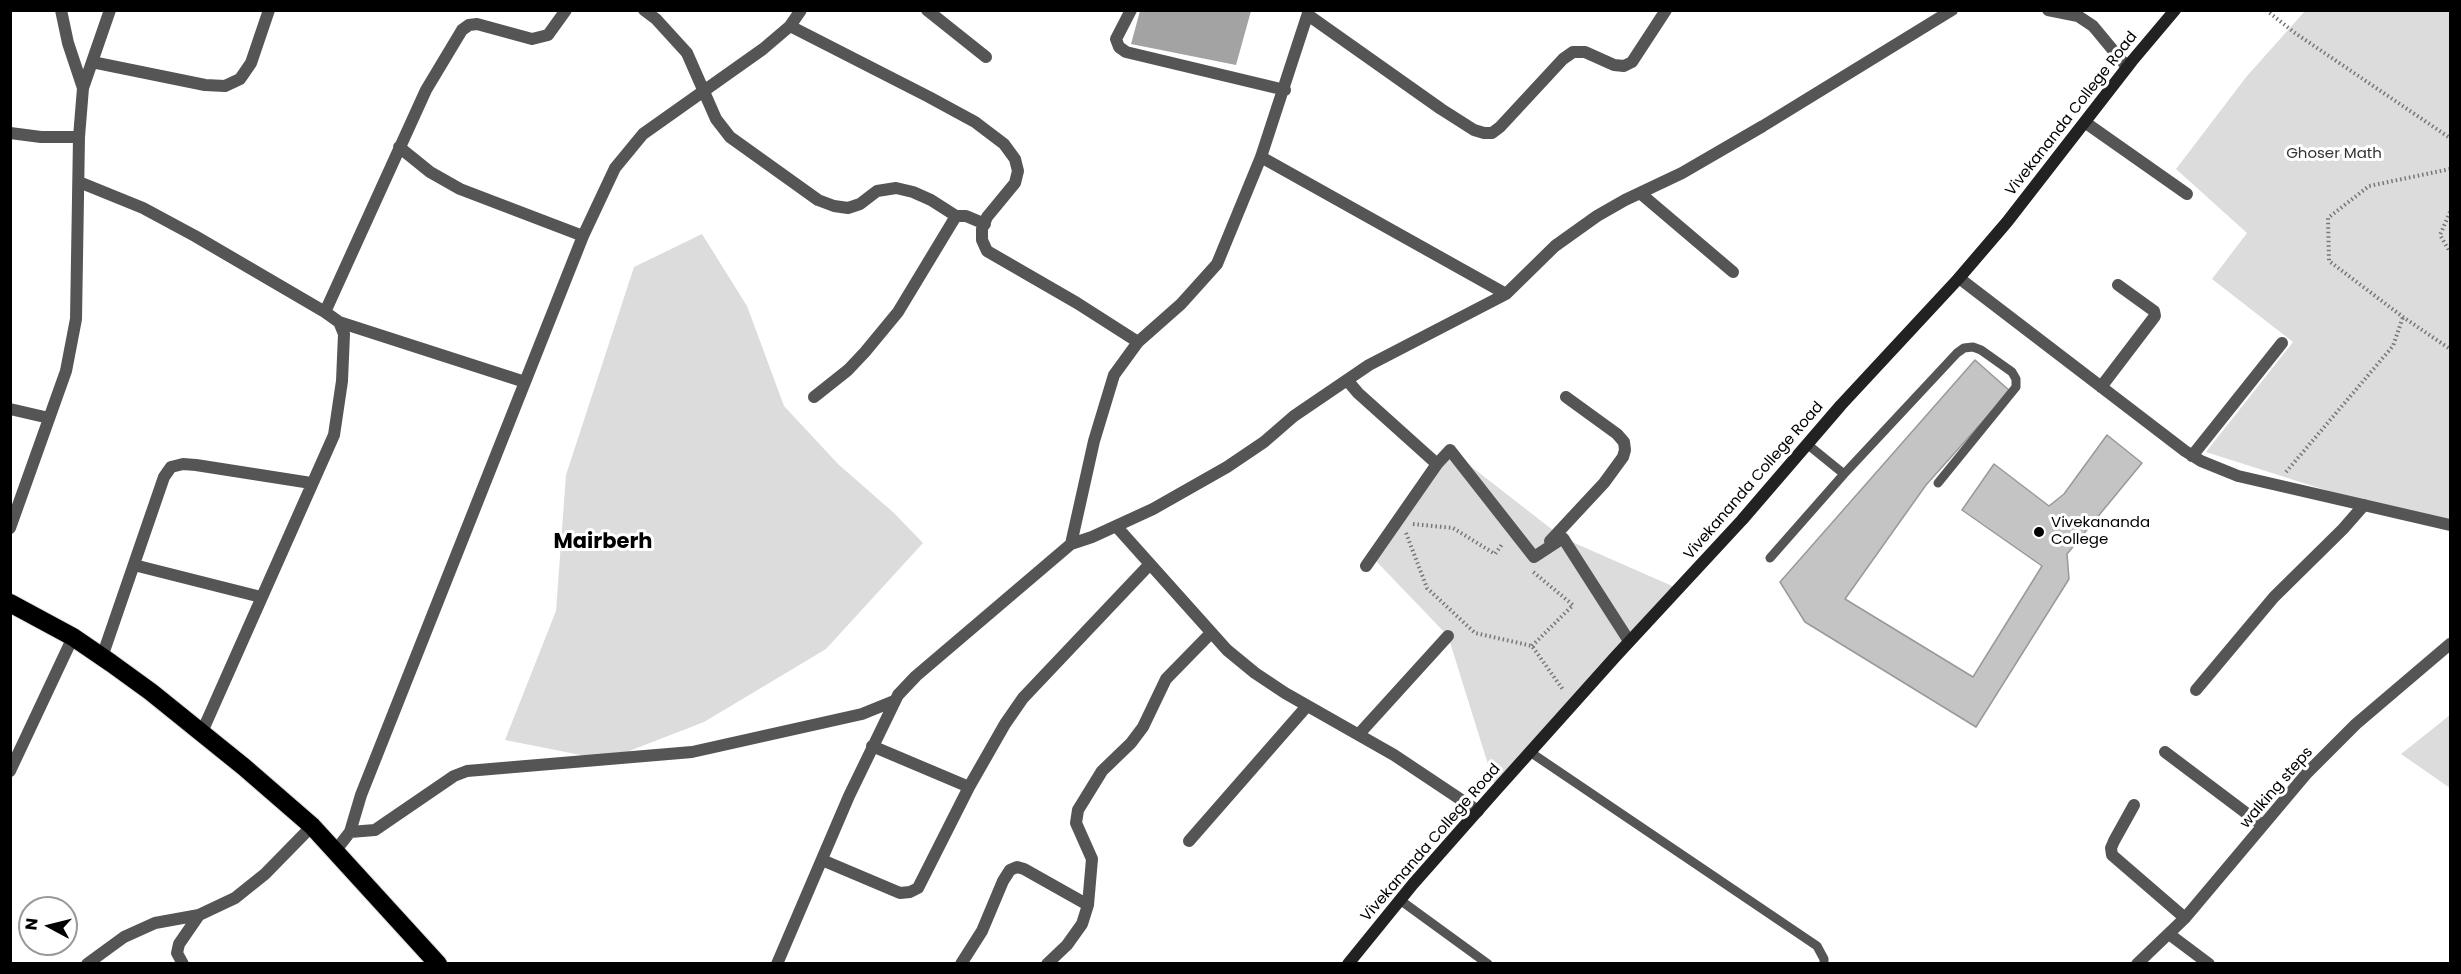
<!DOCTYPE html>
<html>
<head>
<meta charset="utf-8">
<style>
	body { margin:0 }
	#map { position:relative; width:2461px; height:974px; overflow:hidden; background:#fff; font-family:Poppins,sans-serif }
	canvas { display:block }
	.frame { position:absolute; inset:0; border:12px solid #000; pointer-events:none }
	.north { position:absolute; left:18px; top:896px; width:60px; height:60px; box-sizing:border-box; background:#fff; border:2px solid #999; border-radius:50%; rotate:277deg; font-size:16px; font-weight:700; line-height:24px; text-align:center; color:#000 }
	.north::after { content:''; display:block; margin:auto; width:21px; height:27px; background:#000; clip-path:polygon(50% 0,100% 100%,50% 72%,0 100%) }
</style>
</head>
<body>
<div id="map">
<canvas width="2461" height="974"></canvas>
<div class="frame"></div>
<div class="north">N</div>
</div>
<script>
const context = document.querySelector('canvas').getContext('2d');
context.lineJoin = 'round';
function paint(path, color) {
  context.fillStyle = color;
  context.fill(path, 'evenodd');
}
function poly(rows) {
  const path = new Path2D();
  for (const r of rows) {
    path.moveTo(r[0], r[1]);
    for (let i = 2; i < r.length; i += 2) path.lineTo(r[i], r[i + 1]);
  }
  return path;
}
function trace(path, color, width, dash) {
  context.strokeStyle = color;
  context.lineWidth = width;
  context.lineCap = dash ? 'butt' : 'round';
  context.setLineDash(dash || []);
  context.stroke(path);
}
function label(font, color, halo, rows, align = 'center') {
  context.font = font + ' Poppins,sans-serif';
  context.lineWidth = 6;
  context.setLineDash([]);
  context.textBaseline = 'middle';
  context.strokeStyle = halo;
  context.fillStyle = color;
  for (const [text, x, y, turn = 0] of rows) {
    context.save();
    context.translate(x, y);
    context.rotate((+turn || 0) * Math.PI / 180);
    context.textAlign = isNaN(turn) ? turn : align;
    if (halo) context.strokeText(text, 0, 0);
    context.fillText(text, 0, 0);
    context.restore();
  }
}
paint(poly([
	[2305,11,2450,11,2450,524,2388,510,2206,452,2293,342,2212,279,2247,233,2176,169,2247,76],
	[702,234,747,306,784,406,838,464,894,513,923,543,826,649,704,722,606,760,505,740,556,611,566,475,634,267],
	[1450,450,1563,538,1679,589,1496,790,1448,636,1375,560,1436,476],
	[2450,715,2450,788,2401,754]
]), '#dcdcdc');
paint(poly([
	[1140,11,1140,10,1251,11,1236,65,1131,44]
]), '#a3a3a3');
const building = poly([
	[1975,360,2010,391,1926,485,1845,599,1973,677,2042,566,1962,510,1994,464,2049,506,2064,494,2107,435,2142,463,2067,554,2069,579,1976,727,1805,622,1780,582,1975,360]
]);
paint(building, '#c4c4c4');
trace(building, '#999', 1.5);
const highway = poly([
	[10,603,73,637,111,663,151,692,244,767,312,826,438,964]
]);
trace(highway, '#dbdbdb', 20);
trace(poly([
	[2266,10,2295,33,2450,138],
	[2450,169,2369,186,2328,218,2329,261,2403,317,2450,349],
	[2450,212,2440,235,2450,252],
	[2286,472,2393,346,2403,317],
	[1413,524,1453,528,1495,554,1503,543],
	[1406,533,1427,588,1475,633,1532,646,1564,691],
	[1532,646,1573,605,1532,571]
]), '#777', 4, [1.5, 3]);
trace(poly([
	[1807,444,1844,474],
	[1770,558,1844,474,1957,353,1964,348,1973,347,1981,350,2012,372,2016,379,2016,387,1938,483],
	[1530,752,1817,946,1824,959,1824,964],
	[1400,900,1488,964]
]), '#555', 9);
trace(poly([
	[61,10,68,43,83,88],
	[644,10,656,19,687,53,716,119,730,137,818,200,834,206,848,208,860,204,877,191,896,188,913,192,931,200,956,216],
	[927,10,986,57],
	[1131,10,1116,39,1119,47,1126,52,1285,90],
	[2048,10,2078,16,2093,26,2127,67],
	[1308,15,1441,109,1474,130,1484,133,1492,133,1500,127,1563,59,1573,52,1585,52,1614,65,1624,66,1632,62,1666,10],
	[790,26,929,97,975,122,1004,144,1015,159,1018,171,1015,183,987,217,982,229,982,240,987,251,1077,303,1138,342],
	[92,62,205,85,225,86,240,79,251,63,269,10],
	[2086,123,2187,194],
	[10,133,41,137,79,137],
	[399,147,430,172,460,189,583,236],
	[1261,157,1506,294],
	[79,182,143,208,195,236,325,312,339,322,344,334,342,381,334,435,202,732],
	[1640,193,1733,272],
	[1959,278,2185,451,2201,461,2238,476,2450,525],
	[325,312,426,90,462,30,469,25,477,24,532,39,548,35,566,10],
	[339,322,525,382],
	[1347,380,1358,393,1437,464,1450,450,1534,557,1563,538,1629,641],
	[2101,387,2155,316,2154,311,2118,285],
	[814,397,848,370,865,352,898,312,956,216,966,216,985,224],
	[10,409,49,418],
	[2192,456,2282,343],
	[1116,526,1227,650,1255,673,1285,693,1394,755,1478,811],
	[10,528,66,371,76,319,79,137,83,88,110,10],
	[1550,541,1604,483,1623,457,1625,450,1624,442,1617,434,1566,397],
	[1071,544,1094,441,1114,375,1138,342,1181,304,1217,264,1261,157,1309,10],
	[134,565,261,597],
	[1366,566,1437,464],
	[102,657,164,477,171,467,183,464,196,465,311,483],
	[2196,690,2274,597,2343,529,2364,505],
	[1359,734,1448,636],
	[872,746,969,787],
	[2165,752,2262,825],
	[10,771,73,637],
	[2134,805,2114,841,2111,848,2112,855,2185,918],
	[350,832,375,830,454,776,467,771,692,752,862,714,894,701],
	[1189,841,1307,706],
	[336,850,350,832,361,795,583,236,615,168,643,134,763,49,790,26,801,10],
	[822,860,900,893,910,892,918,888,969,787,1005,724,1023,698,1150,564],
	[2169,934,2209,964],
	[87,964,124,937,155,923,199,915,235,898,265,874,312,826],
	[183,964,177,953,179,944,199,915],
	[777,964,849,796,898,695,916,676,1071,544,1092,537,1153,509,1227,467,1264,442,1294,416,1369,365,1506,294,1555,246,1597,216,1625,200,1682,173,1763,126,1952,10],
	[961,964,982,931,1003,881,1010,870,1017,867,1024,869,1088,905],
	[1047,964,1067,945,1082,924,1088,905,1092,859,1076,823,1078,810,1102,771,1131,743,1143,727,1166,679,1211,633],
	[2137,964,2185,918,2307,773,2356,724,2450,644]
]), '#555', 12);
trace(poly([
	[1348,964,1413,884,1496,790,1616,656,1742,520,1841,405,1959,278,2007,222,2132,61,2175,10]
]), '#222', 12);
trace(highway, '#000', 18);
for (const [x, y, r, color] of [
	[2039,532,6,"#000"]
]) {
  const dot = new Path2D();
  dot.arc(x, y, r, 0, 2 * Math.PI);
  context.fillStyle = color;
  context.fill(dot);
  trace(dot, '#fff', 2);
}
label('15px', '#000', '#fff', [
	["Vivekananda College Road",2072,114,-52],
	["Vivekananda College Road",1754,481,-49],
	["walking steps",2277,788,-49],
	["Vivekananda College Road",1431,843,-49]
]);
label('15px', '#333', '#fff', [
	["Ghoser Math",2334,154]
]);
label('15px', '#000', '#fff', [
	["Vivekananda",2051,523],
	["College",2051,540]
], 'left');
label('bold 21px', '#000', '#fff', [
	["Mairberh",603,543]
]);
</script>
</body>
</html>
